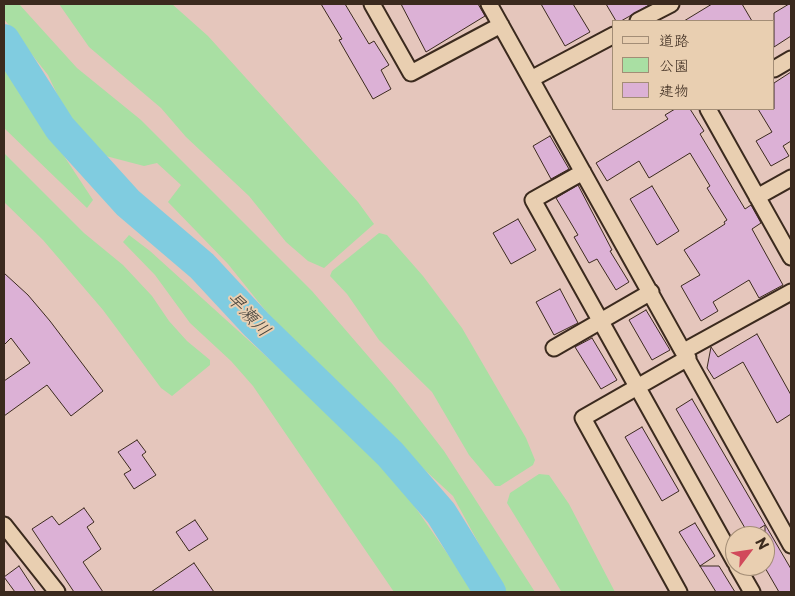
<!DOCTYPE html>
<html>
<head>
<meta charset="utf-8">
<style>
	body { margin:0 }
	#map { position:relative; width:795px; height:596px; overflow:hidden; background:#e5c6bc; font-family:"Playpen Sans","Klee One",sans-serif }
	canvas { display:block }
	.frame { position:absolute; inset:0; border:5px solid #3b2a1e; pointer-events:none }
	.legend { position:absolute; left:612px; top:20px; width:162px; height:90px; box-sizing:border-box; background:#e9cfb1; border:1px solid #a38d76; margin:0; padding:6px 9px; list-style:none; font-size:15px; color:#3b2a1e }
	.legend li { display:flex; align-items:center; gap:10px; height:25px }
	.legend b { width:25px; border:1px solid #a38d76 }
	.north { position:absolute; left:725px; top:526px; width:50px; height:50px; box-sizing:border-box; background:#e9cfb1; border:1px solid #a38d76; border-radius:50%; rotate:59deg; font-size:14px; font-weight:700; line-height:20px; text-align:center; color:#3b2a1e }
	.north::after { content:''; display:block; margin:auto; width:18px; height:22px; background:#d1495b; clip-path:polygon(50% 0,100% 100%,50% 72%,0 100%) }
</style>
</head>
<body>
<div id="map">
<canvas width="795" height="596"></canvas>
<div class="frame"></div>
<ul class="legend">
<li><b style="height:6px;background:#e9cfb1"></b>道路</li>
<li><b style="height:14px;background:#a9dfa3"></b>公園</li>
<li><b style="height:14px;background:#dcb1d6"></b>建物</li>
</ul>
<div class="north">N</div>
</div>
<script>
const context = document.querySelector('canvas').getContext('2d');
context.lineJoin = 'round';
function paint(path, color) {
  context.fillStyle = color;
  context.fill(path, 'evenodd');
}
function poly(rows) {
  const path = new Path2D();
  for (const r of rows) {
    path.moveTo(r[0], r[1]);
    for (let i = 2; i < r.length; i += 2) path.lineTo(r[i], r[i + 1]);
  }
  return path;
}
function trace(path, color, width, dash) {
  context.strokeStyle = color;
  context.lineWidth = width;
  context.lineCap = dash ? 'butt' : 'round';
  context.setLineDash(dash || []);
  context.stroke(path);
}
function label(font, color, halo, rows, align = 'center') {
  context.font = font + ' "Playpen Sans","Klee One",sans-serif';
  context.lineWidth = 4;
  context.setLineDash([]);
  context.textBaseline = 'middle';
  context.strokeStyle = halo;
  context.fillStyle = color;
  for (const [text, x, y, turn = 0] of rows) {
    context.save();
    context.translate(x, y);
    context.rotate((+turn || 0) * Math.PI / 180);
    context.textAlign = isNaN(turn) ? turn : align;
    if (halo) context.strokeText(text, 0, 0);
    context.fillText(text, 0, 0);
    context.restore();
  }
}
paint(poly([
	[4,4,19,4,77,68,141,120,312,291,393,385,444,451,535,592,505,592,453,496,327,380,273,320,228,264,168,202,181,185,157,163,144,166,102,155,65,111,48,75,4,19],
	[59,4,172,4,208,36,358,202,374,224,324,268,308,261,286,242,249,196,186,137,161,108,89,47],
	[4,70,35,112,93,200,87,208,4,128],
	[4,153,84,233,123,265,152,296,169,321,187,341,210,360,210,365,172,396,161,388,103,310,43,240,4,202],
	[379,233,387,235,423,276,462,328,526,438,535,460,533,465,500,486,495,486,469,455,432,392,379,340,347,294,330,276,332,271],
	[129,235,150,251,363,444,413,504,474,592,394,592,253,386,231,361,190,323,155,275,123,242],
	[539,474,549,475,569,504,615,592,561,591,507,503,510,493]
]), '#a9dfa3');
trace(poly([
	[4,40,60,128,128,203,202,266,256,324,390,454,441,513,490,592]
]), '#80cce0', 32);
const building = poly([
	[321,4,345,4,369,44,374,41,389,65,381,70,391,89,373,99,339,40,342,39,321,4],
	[401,4,478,4,485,16,426,52,401,4],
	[541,4,573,4,590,32,565,46,541,4],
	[606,4,651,4,621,21,616,21,606,4],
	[712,4,742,4,752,21,684,21,712,4],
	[789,4,791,4,791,36,774,47,774,13,789,4],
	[791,72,791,141,783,146,789,156,771,166,756,141,772,132,758,109,774,109,774,83,791,72],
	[675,109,690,109,704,131,700,134,745,209,751,205,761,223,752,229,783,285,759,298,749,280,713,302,718,311,701,321,681,286,700,275,684,250,725,224,724,222,727,220,707,188,710,186,690,153,649,178,639,161,607,181,596,163,668,119,665,115,675,109],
	[550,136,569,169,551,179,533,146,550,136],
	[578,185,612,250,610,251,629,282,616,290,597,259,589,263,574,237,578,235,556,198,578,185],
	[652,186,679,231,657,245,630,199,652,186],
	[518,219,536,250,511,264,493,233,518,219],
	[4,273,28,295,50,321,103,391,71,416,47,385,4,416,4,381,30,363,11,338,4,345,4,273],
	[560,289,578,323,554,335,536,302,560,289],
	[646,310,670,350,652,360,629,320,646,310],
	[757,334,791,395,791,414,777,423,743,362,714,379,707,368,711,347,718,357,757,334],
	[592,338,617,380,601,389,575,347,592,338],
	[692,399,791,569,791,592,779,592,764,566,768,566,765,560,765,525,749,535,676,409,692,399],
	[642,427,679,491,662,501,625,437,642,427],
	[137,440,146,452,142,455,156,475,134,489,124,474,131,470,118,452,137,440],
	[84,508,94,522,87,527,101,549,83,562,103,592,74,592,32,529,52,516,59,525,84,508],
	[195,520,208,539,189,551,176,532,195,520],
	[695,523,715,556,700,566,679,532,695,523],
	[194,563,214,592,151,592,194,563],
	[19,566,36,592,15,592,4,577,19,566],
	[700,566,719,566,735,592,716,592,700,566]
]);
paint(building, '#dcb1d6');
trace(building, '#3b2a1e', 1);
const street = poly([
	[372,4,411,73,501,25],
	[489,4,791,545],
	[638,21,671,4],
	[774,69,791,59],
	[531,79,614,35],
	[708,109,791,257],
	[583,172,533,200,735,562],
	[757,197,791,178],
	[554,348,651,292],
	[684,351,791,292],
	[4,525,57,592],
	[737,566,752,592],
	[679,592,583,418,688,358]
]);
trace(street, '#3b2a1e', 19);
trace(street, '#e9cfb1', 15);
label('italic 18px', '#45423b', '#e9cfb1', [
	["早瀬川",248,315,46]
]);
</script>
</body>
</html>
